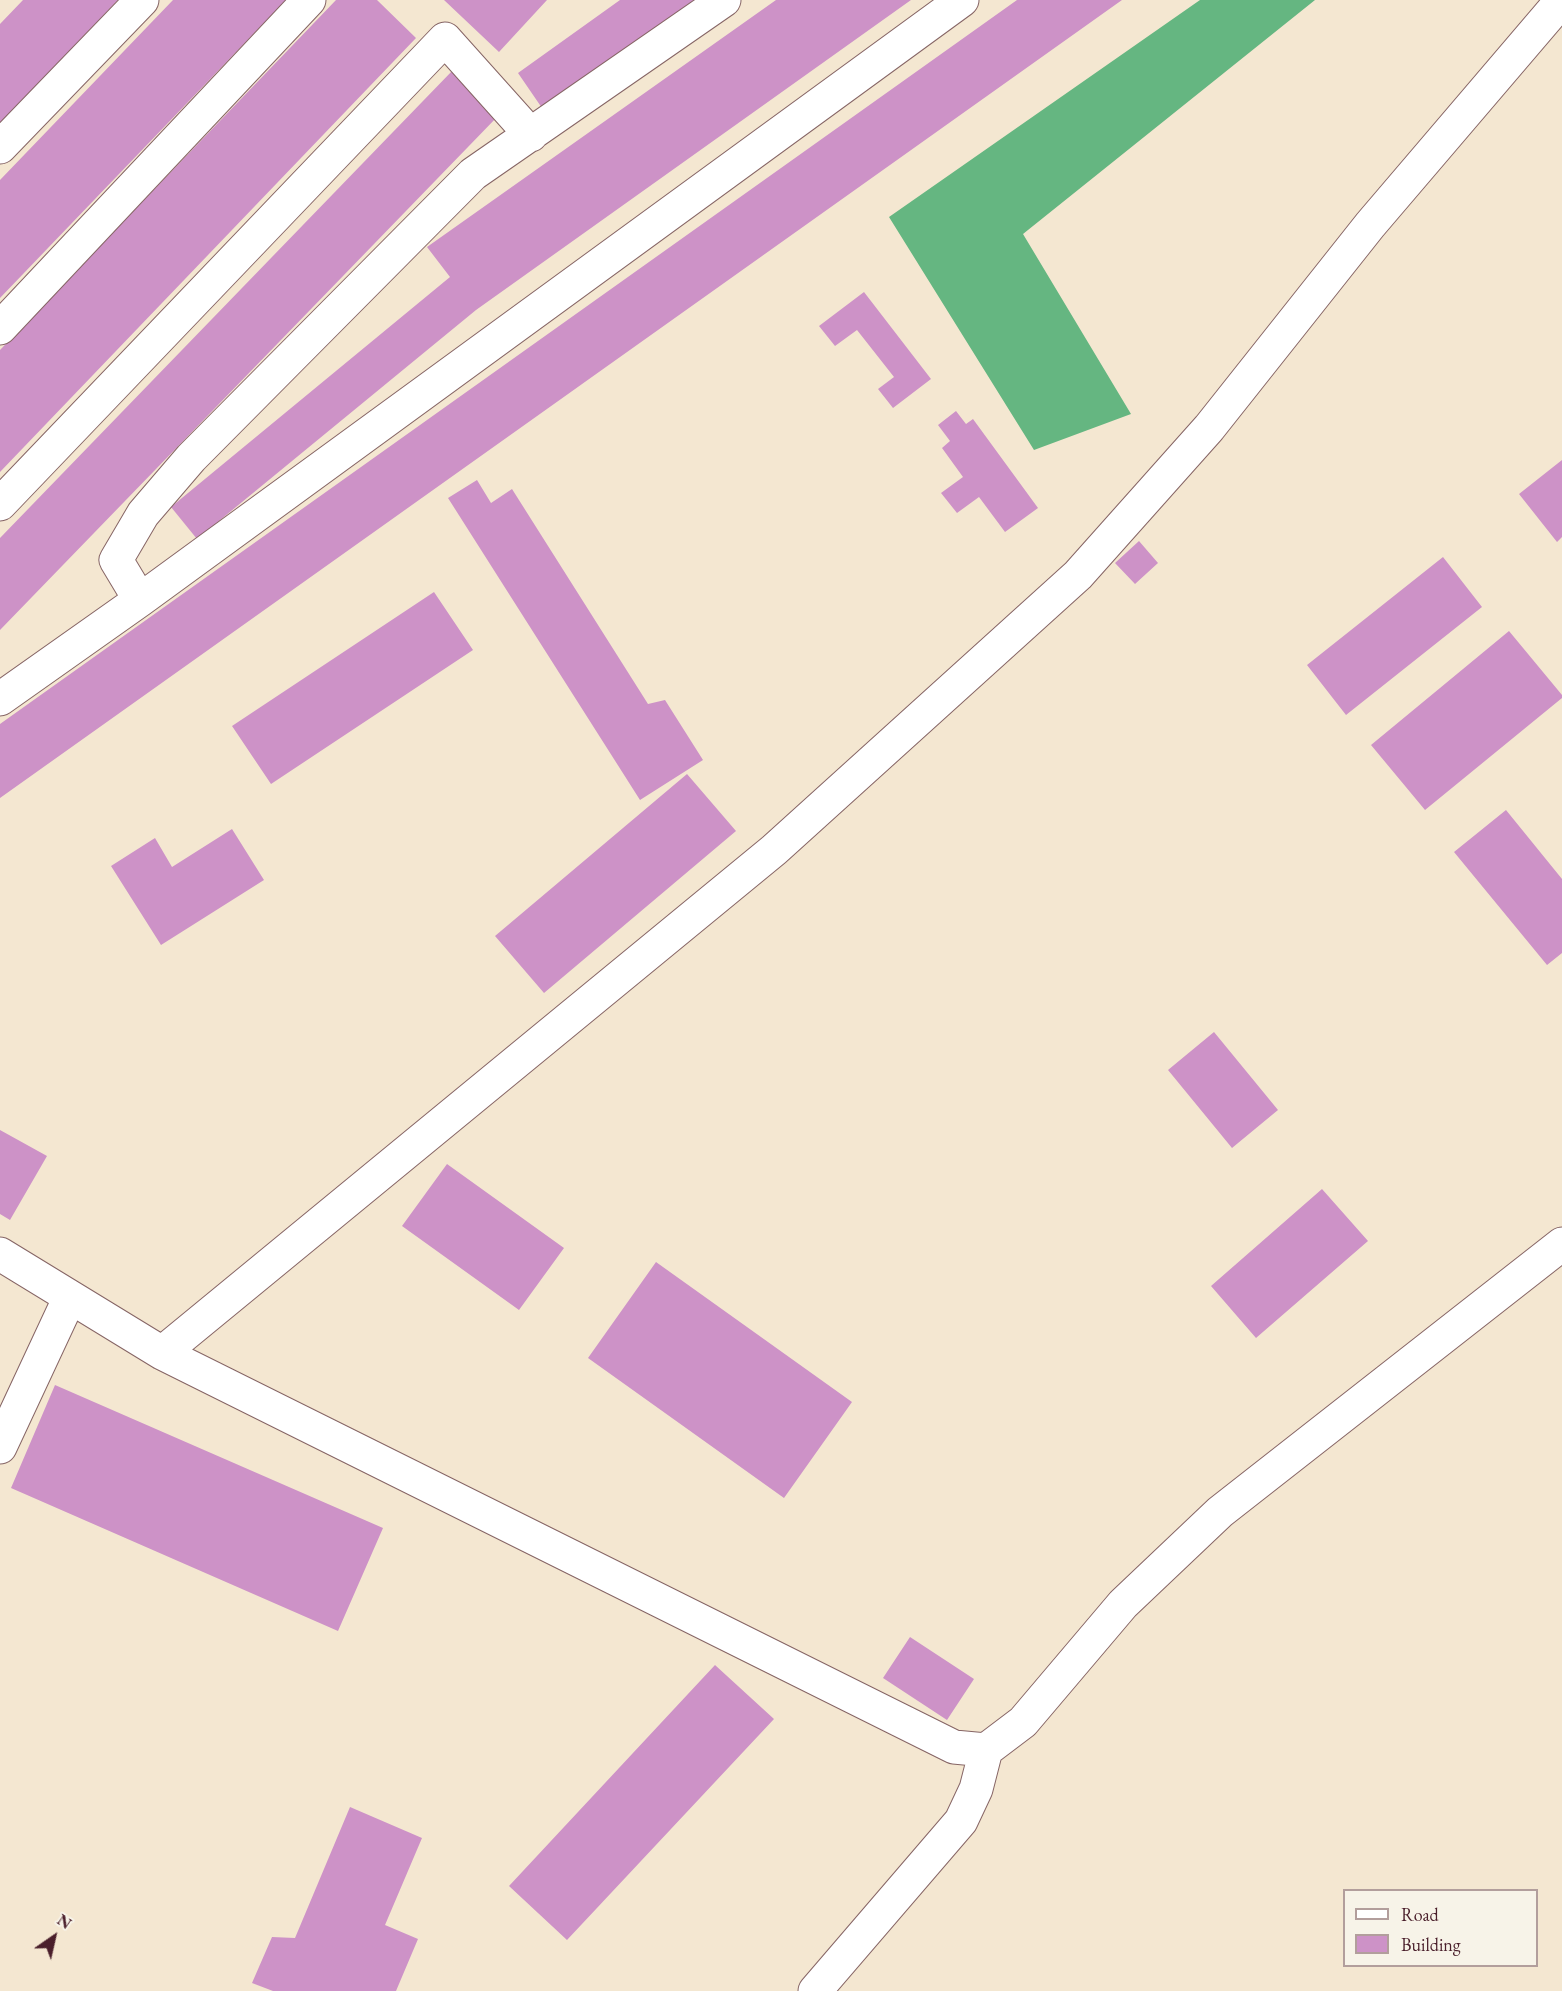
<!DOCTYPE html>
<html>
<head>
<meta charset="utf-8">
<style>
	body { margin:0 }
	#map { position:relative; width:1562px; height:1991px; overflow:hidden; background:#f4e7d1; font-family:"EB Garamond",serif }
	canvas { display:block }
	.legend { position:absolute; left:1343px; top:1889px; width:195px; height:78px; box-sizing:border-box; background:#f7f3e8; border:2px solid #b29e9c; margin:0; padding:8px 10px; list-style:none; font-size:18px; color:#4a1f2b }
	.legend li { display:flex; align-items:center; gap:12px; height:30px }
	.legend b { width:30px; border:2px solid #b29e9c }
	.north { position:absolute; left:24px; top:1907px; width:60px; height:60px; -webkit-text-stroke:4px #f7f3e8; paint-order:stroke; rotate:34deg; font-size:16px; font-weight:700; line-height:24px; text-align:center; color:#4a1f2b }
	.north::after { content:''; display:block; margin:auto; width:21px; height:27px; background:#4a1f2b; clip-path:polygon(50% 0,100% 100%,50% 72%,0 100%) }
</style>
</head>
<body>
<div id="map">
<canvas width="1562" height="1991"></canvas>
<ul class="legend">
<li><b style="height:8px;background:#fff"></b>Road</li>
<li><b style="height:16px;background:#cd92c7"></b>Building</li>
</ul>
<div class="north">N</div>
</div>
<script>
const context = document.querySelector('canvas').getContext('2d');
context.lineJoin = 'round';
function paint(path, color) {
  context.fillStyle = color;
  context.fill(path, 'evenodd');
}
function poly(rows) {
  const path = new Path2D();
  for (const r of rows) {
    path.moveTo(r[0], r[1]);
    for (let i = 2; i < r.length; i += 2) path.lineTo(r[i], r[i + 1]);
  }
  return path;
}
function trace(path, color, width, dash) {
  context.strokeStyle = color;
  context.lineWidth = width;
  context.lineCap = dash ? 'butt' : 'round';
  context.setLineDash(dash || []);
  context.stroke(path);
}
paint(poly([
	[1200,0,1315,0,1023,234,1131,414,1034,450,889,217]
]), '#65b681');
paint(poly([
	[23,0,118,0,0,123,0,24],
	[173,0,286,0,0,298,0,180],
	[336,0,377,0,416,38,0,472,0,350],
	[444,0,547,0,499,52],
	[620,0,695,0,542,108,518,73],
	[776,0,911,0,476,310,197,539,171,507,450,277,427,247],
	[1017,0,1122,0,0,798,0,724],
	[453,70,499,115,0,630,0,538],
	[864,292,931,379,893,408,878,389,894,377,857,330,835,346,819,326],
	[956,411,966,424,973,419,1038,508,1005,532,979,497,957,513,941,493,963,477,942,448,950,441,938,425],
	[1562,460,1562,537,1557,542,1519,494],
	[477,480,491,503,512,489,648,704,665,700,703,760,640,800,448,498],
	[1139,541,1158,563,1135,584,1115,563],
	[1443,557,1482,607,1346,715,1307,665],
	[434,592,473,650,271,784,232,726],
	[1509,631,1562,695,1562,698,1425,810,1371,745],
	[687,774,736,831,544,993,495,936],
	[1506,810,1562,879,1562,953,1547,965,1454,852],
	[232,829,264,880,161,945,111,866,155,838,172,867],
	[1214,1032,1278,1110,1232,1148,1168,1070],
	[0,1130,47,1156,10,1220,0,1214],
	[447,1164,564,1248,519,1310,402,1226],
	[1322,1189,1368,1241,1256,1338,1211,1286],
	[656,1262,852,1402,784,1498,588,1358],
	[55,1385,383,1528,338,1631,11,1488],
	[910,1637,974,1679,947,1720,883,1678],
	[715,1665,774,1719,567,1940,509,1886],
	[350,1807,422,1838,385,1925,418,1939,396,1991,273,1991,252,1983,272,1937,295,1938]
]), '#cd92c7');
const minor = poly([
	[0,147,142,0],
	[0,328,309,0],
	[0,504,445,39,531,135],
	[140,600,116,560,143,514,191,458,473,174,724,0],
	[0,699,140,600,962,0],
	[0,1254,162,1353,954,1747,986,1750,1023,1722,1123,1604,1220,1512,1562,1244],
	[162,1353,774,850,1078,575,1209,428,1370,225,1562,0],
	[0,1447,70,1297],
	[815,1991,961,1821,976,1789,986,1750]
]);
trace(minor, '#866565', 35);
trace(minor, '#fff', 33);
</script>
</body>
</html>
